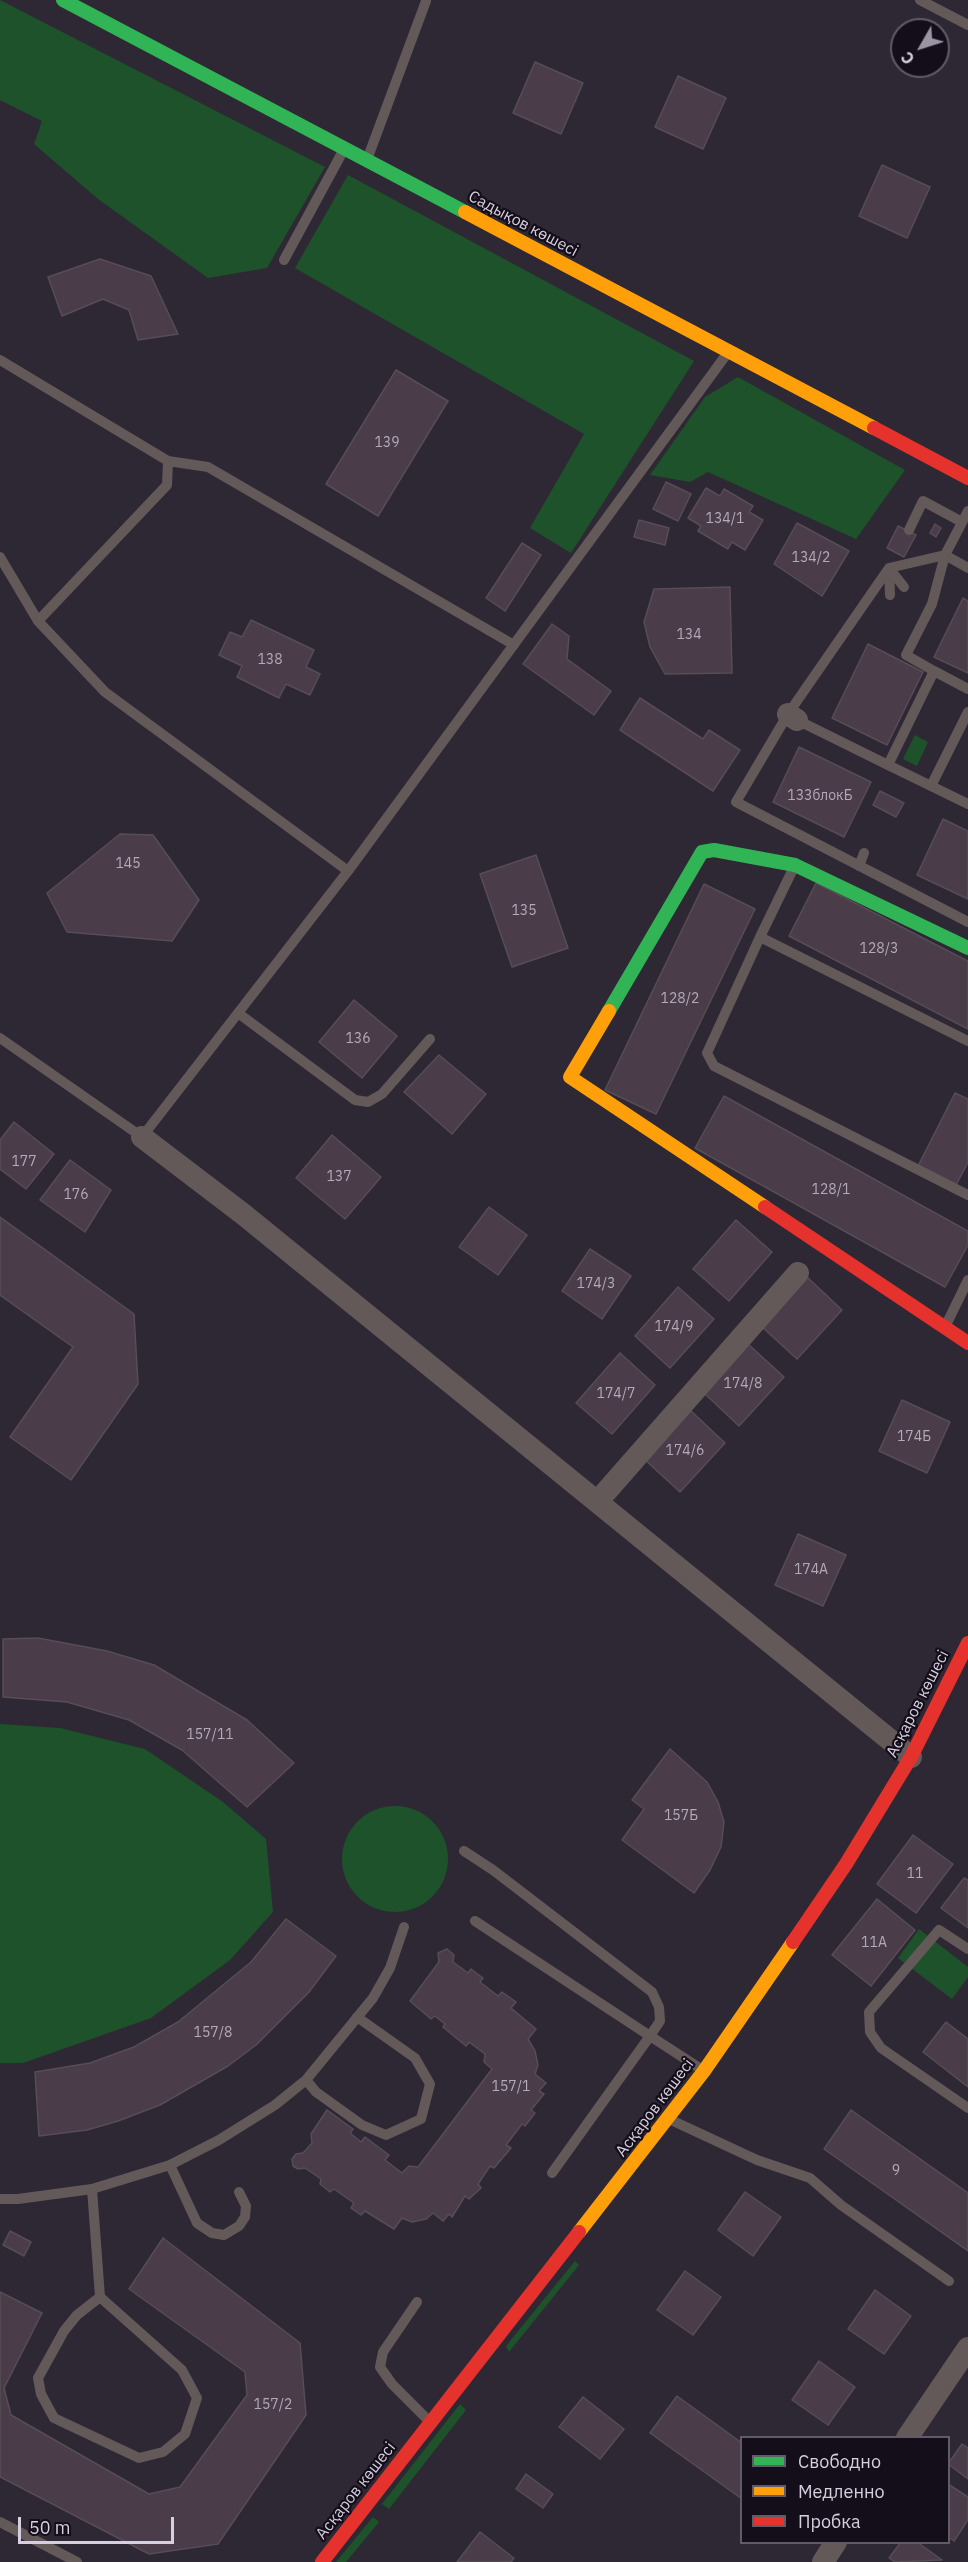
<!DOCTYPE html>
<html>
<head>
<meta charset="utf-8">
<style>
	body { margin:0 }
	#map { position:relative; width:968px; height:2562px; overflow:hidden; background:#2e2834; font-family:"IBM Plex Sans",sans-serif }
	canvas { display:block }
	.legend { position:absolute; left:740px; top:2436px; width:210px; height:108px; box-sizing:border-box; background:#130e19; border:2px solid #615b68; margin:0; padding:8px 10px; list-style:none; font-size:18px; color:#d6cfdf }
	.legend li { display:flex; align-items:center; gap:12px; height:30px }
	.legend b { width:30px; border:2px solid #615b68 }
	.north { position:absolute; left:890px; top:18px; width:60px; height:60px; box-sizing:border-box; background:#130e19; border:2px solid #615b68; border-radius:50%; rotate:231deg; font-size:16px; font-weight:700; line-height:24px; text-align:center; color:#d6cfdf }
	.north::after { content:''; display:block; margin:auto; width:21px; height:27px; background:#9b95a3; clip-path:polygon(50% 0,100% 100%,50% 72%,0 100%) }
	.scale { position:absolute; left:18px; top:2517px; width:156px; height:27px; box-sizing:border-box; border:3px solid #d6cfdf; border-top:0; padding-left:8px; font-size:18px; line-height:21px; white-space:nowrap; color:#d6cfdf; -webkit-text-stroke:4px #130e19; paint-order:stroke }
</style>
</head>
<body>
<div id="map">
<canvas width="968" height="2562"></canvas>
<ul class="legend">
<li><b style="height:8px;background:#30b455"></b>Свободно</li>
<li><b style="height:8px;background:#ff9f0a"></b>Медленно</li>
<li><b style="height:8px;background:#e5322d"></b>Пробка</li>
</ul>
<div class="north">С</div>
<div class="scale">50 m</div>
</div>
<script>
const context = document.querySelector('canvas').getContext('2d');
context.lineJoin = 'round';
function paint(path, color) {
  context.fillStyle = color;
  context.fill(path, 'evenodd');
}
function poly(rows) {
  const path = new Path2D();
  for (const r of rows) {
    if (r.length === 3) {
      path.moveTo(r[0] + r[2], r[1]);
      path.arc(r[0], r[1], r[2], 0, 2 * Math.PI);
      continue;
    }
    path.moveTo(r[0], r[1]);
    for (let i = 2; i < r.length; i += 2) path.lineTo(r[i], r[i + 1]);
  }
  return path;
}
function trace(path, color, width, dash) {
  context.strokeStyle = color;
  context.lineWidth = width;
  context.lineCap = dash ? 'butt' : 'round';
  context.setLineDash(dash || []);
  context.stroke(path);
}
function label(font, color, halo, rows, align = 'center') {
  context.font = font + ' "IBM Plex Sans",sans-serif';
  context.lineWidth = 4.5;
  context.setLineDash([]);
  context.textBaseline = 'middle';
  context.strokeStyle = halo;
  context.fillStyle = color;
  for (const [text, x, y, turn = 0] of rows) {
    context.save();
    context.translate(x, y);
    context.rotate((+turn || 0) * Math.PI / 180);
    context.textAlign = isNaN(turn) ? turn : align;
    if (halo) context.strokeText(text, 0, 0);
    context.fillText(text, 0, 0);
    context.restore();
  }
}
paint(poly([
	[0,0,325,167,267,268,208,278,98,199,34,144,42,121,0,100],
	[348,175,694,361,571,553,530,528,584,434,295,268],
	[738,377,905,470,856,539,708,472,690,482,650,475,705,397],
	[915,735,928,742,917,766,903,759],
	[0,1724,60,1728,145,1749,223,1802,266,1839,273,1912,230,1960,151,2018,23,2063,0,2063],
	[395,1859,53],
	[919,1929,968,1967,968,1977,952,1999,898,1958],
	[575,2261,579,2265,509,2352,506,2346],
	[460,2404,466,2410,389,2509,382,2504],
	[373,2517,379,2522,346,2562,336,2562]
]), '#1d522a');
const building = poly([
	[535,62,583,83,561,134,513,113,535,62],
	[678,76,726,98,703,149,655,127,678,76],
	[882,165,930,187,907,238,859,216,882,165],
	[100,259,151,276,178,334,138,340,129,310,103,299,62,316,48,277,100,259],
	[396,370,448,401,378,516,326,484,396,370],
	[666,482,691,494,678,521,653,509,666,482],
	[706,488,720,496,724,489,753,506,749,512,763,520,745,550,732,542,728,549,698,531,701,526,688,518,706,488],
	[639,520,669,528,665,545,634,537,639,520],
	[797,523,849,551,822,596,774,564,797,523],
	[935,524,941,528,936,537,930,533,935,524],
	[898,526,916,535,904,557,887,548,898,526],
	[522,543,541,555,505,611,486,598,522,543],
	[730,587,732,673,665,674,650,647,644,622,654,589,730,587],
	[963,598,968,601,968,673,934,657,963,598],
	[251,620,314,650,306,667,320,674,310,695,286,684,279,698,237,677,242,666,219,655,230,632,242,637,251,620],
	[552,624,569,636,567,659,611,691,594,715,523,664,552,624],
	[868,644,923,672,887,745,832,718,868,644],
	[640,698,703,739,709,730,740,750,713,791,620,730,640,698],
	[799,747,871,782,844,837,773,802,799,747],
	[880,791,904,803,896,817,873,805,880,791],
	[943,819,968,831,968,899,917,875,943,819],
	[120,834,153,835,199,900,172,941,67,932,47,893,120,834],
	[536,855,568,948,512,967,480,874,536,855],
	[816,883,968,961,968,1029,789,936,816,883],
	[704,884,755,909,656,1114,605,1090,704,884],
	[354,1000,397,1036,362,1078,319,1042,354,1000],
	[439,1055,486,1094,452,1134,404,1092,439,1055],
	[955,1093,968,1099,968,1162,955,1187,917,1168,955,1093],
	[724,1096,968,1231,968,1245,945,1287,695,1148,724,1096],
	[14,1122,54,1154,26,1189,0,1169,0,1140,14,1122],
	[332,1135,381,1177,345,1219,296,1178,332,1135],
	[70,1160,111,1190,85,1232,40,1200,70,1160],
	[489,1207,527,1235,498,1275,459,1247,489,1207],
	[0,1217,134,1314,138,1384,71,1480,10,1437,73,1347,0,1295,0,1217],
	[736,1220,772,1252,729,1301,693,1269,736,1220],
	[590,1249,631,1276,602,1319,562,1291,590,1249],
	[807,1277,842,1310,797,1359,761,1326,807,1277],
	[678,1287,714,1319,670,1368,635,1336,678,1287],
	[748,1344,784,1377,739,1426,703,1392,748,1344],
	[620,1353,655,1385,612,1434,576,1403,620,1353],
	[902,1400,950,1422,927,1473,879,1451,902,1400],
	[690,1410,725,1443,680,1492,644,1459,690,1410],
	[798,1534,846,1555,823,1606,775,1585,798,1534],
	[38,1638,107,1651,154,1665,247,1720,294,1763,247,1807,182,1750,129,1720,67,1702,3,1697,3,1639,38,1638],
	[670,1749,707,1782,718,1802,724,1822,721,1847,710,1870,694,1893,622,1840,644,1809,632,1800,670,1749],
	[913,1835,953,1864,916,1913,877,1884,913,1835],
	[964,1878,968,1880,968,1928,941,1908,964,1878],
	[877,1899,915,1930,871,1986,832,1955,877,1899],
	[286,1919,336,1956,309,1992,256,2045,228,2066,160,2105,118,2121,87,2130,39,2136,35,2072,90,2063,134,2047,178,2022,251,1962,286,1919],
	[447,1949,454,1955,453,1962,468,1973,471,1969,483,1978,480,1982,498,1996,502,1992,516,2002,511,2008,536,2029,528,2039,535,2051,538,2065,535,2074,546,2083,539,2091,544,2094,531,2110,535,2113,525,2126,522,2124,506,2145,511,2148,494,2168,490,2166,478,2184,481,2188,469,2199,465,2196,452,2217,449,2214,443,2221,433,2213,426,2219,412,2222,402,2218,394,2229,365,2211,361,2215,351,2208,354,2203,334,2189,330,2192,320,2184,321,2179,305,2168,298,2169,293,2166,292,2159,296,2154,303,2153,312,2143,311,2134,327,2110,353,2129,350,2133,361,2142,365,2137,389,2155,385,2160,402,2173,409,2166,418,2167,492,2069,484,2062,485,2054,469,2042,466,2046,443,2027,445,2024,435,2016,431,2019,410,2001,439,1962,438,1953,447,1949],
	[946,2022,968,2039,968,2087,923,2052,946,2022],
	[851,2110,968,2193,968,2251,824,2149,851,2110],
	[745,2192,781,2217,753,2256,718,2230,745,2192],
	[10,2231,31,2242,24,2256,3,2245,10,2231],
	[163,2238,300,2343,306,2415,218,2544,149,2554,0,2477,0,2292,42,2313,4,2388,11,2415,149,2494,180,2487,247,2395,245,2372,129,2289,163,2238],
	[685,2271,721,2297,693,2335,657,2310,685,2271],
	[875,2290,911,2316,884,2354,848,2329,875,2290],
	[819,2361,855,2387,828,2425,792,2400,819,2361],
	[677,2396,742,2443,742,2499,650,2433,677,2396],
	[583,2397,624,2429,600,2459,559,2427,583,2397],
	[962,2444,968,2448,968,2479,948,2464,962,2444],
	[526,2474,553,2494,543,2508,516,2489,526,2474],
	[948,2484,968,2497,968,2520,954,2541,948,2537,948,2484],
	[480,2532,514,2558,511,2562,457,2562,480,2532],
	[901,2542,917,2542,942,2560,895,2562,889,2558,901,2542]
]);
paint(building, '#4a3c49');
trace(building, '#564d56', 1.5);
trace(poly([
	[920,0,968,25],
	[368,157,426,1],
	[284,260,343,151],
	[0,360,168,461,167,485,38,621],
	[168,461,208,467,514,645],
	[909,530,923,501,962,522],
	[0,557,38,621,105,692,348,871],
	[889,568,890,595],
	[889,568,904,587],
	[968,568,945,555,889,568,788,714,736,802,968,922],
	[934,671,968,689],
	[797,720,888,765,934,671,906,655,932,604,945,555,968,511],
	[888,765,968,804],
	[931,786,968,712],
	[859,866,864,853],
	[760,937,794,867],
	[238,1013,355,1100,368,1102,382,1094,430,1039],
	[0,1038,142,1137,348,871,726,355],
	[968,1041,760,937,707,1053,714,1066,968,1195],
	[946,1325,968,1280],
	[464,1851,493,1870,652,1992,659,2007,660,2021,650,2036,701,2069],
	[475,1921,650,2036,552,2173],
	[968,1949,939,1930,869,2012,870,2032,881,2048,968,2108],
	[306,2080,316,2092,362,2125,386,2135,421,2119,430,2084,415,2058,357,2017],
	[671,2120,757,2160,810,2178,841,2205,949,2281],
	[170,2165,197,2223,212,2233,224,2235,239,2226,245,2217,246,2206,239,2192],
	[92,2189,100,2297,182,2370,197,2398,185,2434,163,2452,139,2458,54,2418,41,2394,38,2378,64,2331,77,2315,100,2297],
	[0,2199,18,2199,92,2189,170,2165,219,2140,275,2105,306,2080,373,1998,390,1968,404,1927],
	[417,2302,383,2352,380,2367,392,2384,428,2420],
	[0,2522,77,2562]
]), '#645959', 10);
trace(poly([
	[788,714,797,720],
	[142,1137,243,1214,911,1757],
	[597,1502,798,1273],
	[907,2438,968,2348],
	[823,2562,836,2542]
]), '#645959', 22);
trace(poly([
	[63,0,465,212],
	[609,1011,702,852,714,850,795,865,968,948]
]), '#30b455', 14);
trace(poly([
	[465,212,874,428],
	[609,1011,570,1077,765,1207],
	[579,2232,704,2071,793,1942]
]), '#ff9f0a', 14);
trace(poly([
	[874,428,968,478],
	[765,1207,968,1343],
	[793,1942,846,1864,911,1757,968,1643],
	[322,2562,579,2232]
]), '#e5322d', 14);
label('14px', '#b3aaba', null, [
	["139",387,443],
	["134/1",725,519],
	["134/2",811,558],
	["134",689,635],
	["138",270,660],
	["133блокБ",820,796],
	["145",128,864],
	["135",524,911],
	["128/3",879,949],
	["128/2",680,999],
	["136",358,1039],
	["177",24,1162],
	["137",339,1177],
	["128/1",831,1190],
	["176",76,1195],
	["174/3",596,1284],
	["174/9",674,1327],
	["174/8",743,1384],
	["174/7",616,1394],
	["174Б",914,1437],
	["174/6",685,1451],
	["174А",811,1570],
	["157/11",210,1735],
	["157Б",681,1816],
	["11",915,1874],
	["11А",874,1943],
	["157/8",213,2033],
	["157/1",511,2087],
	["9",896,2171],
	["157/2",273,2405]
]);
label('16px', '#d6cfdf', '#130e19', [
	["Садықов көшесі",523,224,28],
	["Асқаров көшесі",918,1704,-63],
	["Асқаров көшесі",655,2108,-53],
	["Асқаров көшесі",356,2491,-52]
]);
</script>
</body>
</html>
